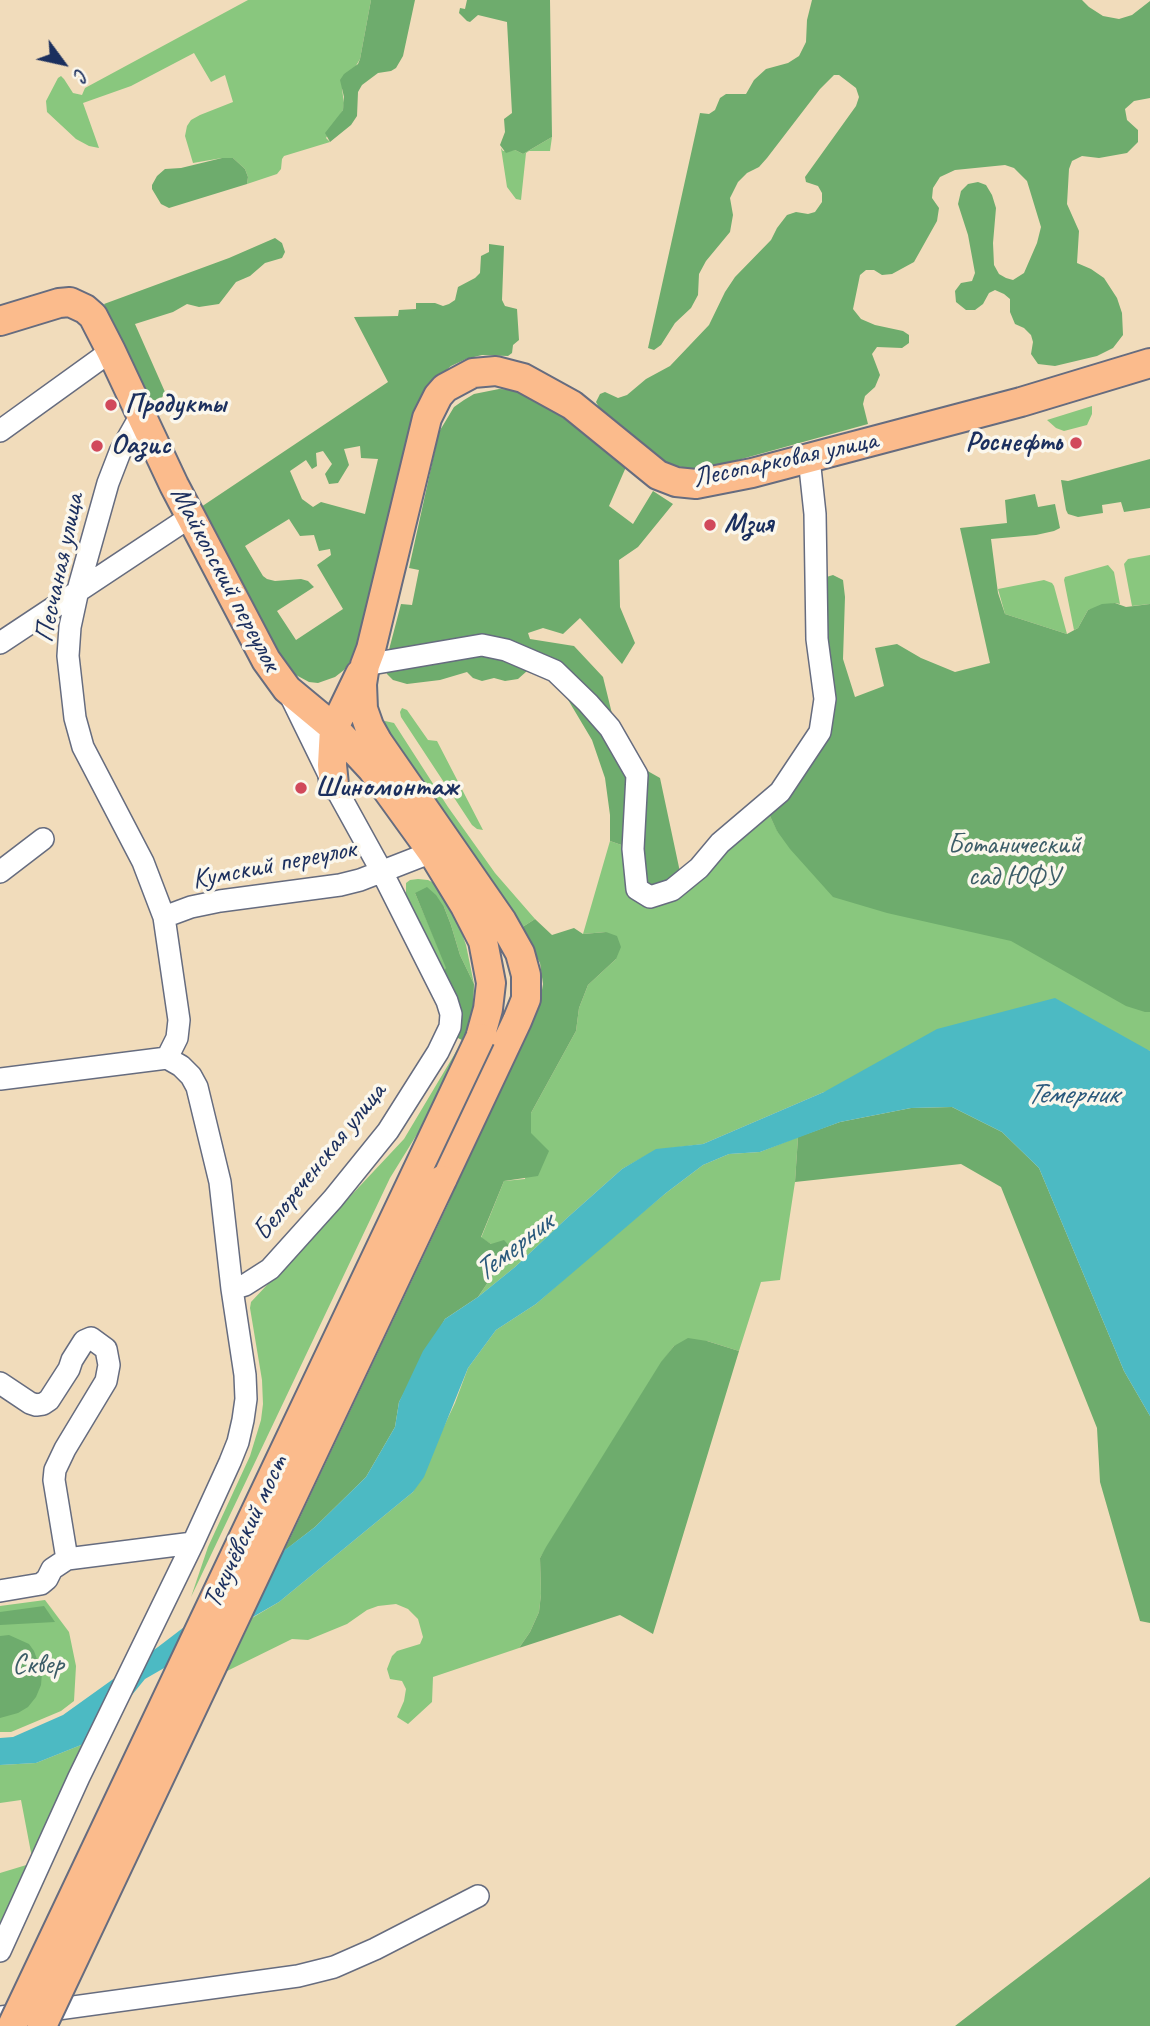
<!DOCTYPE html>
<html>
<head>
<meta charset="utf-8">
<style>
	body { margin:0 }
	#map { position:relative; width:1150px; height:2026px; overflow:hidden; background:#f1dcbb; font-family:Caveat,sans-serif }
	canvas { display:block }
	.north { position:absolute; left:28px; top:28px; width:70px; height:70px; -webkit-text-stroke:5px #fbf7ec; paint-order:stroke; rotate:123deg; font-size:19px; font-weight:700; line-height:28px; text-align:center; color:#1b2f5e }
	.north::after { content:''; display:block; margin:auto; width:24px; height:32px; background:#1b2f5e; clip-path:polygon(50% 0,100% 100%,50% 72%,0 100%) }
</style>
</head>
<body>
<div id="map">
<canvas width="1150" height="2026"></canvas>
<div class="north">С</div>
</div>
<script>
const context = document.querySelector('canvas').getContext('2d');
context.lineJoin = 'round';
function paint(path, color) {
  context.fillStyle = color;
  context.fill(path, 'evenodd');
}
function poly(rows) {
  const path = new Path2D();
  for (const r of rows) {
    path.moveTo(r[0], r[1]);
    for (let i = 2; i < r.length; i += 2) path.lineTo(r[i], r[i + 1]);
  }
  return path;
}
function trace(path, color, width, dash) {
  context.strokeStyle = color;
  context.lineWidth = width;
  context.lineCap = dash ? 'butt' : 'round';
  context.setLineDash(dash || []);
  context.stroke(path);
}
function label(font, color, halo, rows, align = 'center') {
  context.font = font + ' Caveat,sans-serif';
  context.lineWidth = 7;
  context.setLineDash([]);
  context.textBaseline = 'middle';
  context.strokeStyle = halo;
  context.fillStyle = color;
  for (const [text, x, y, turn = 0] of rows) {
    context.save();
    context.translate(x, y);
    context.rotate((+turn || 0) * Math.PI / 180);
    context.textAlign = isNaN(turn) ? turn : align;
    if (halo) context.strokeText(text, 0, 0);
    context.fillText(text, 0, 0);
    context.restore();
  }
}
paint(poly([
	[248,0,371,0,360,59,342,89,344,103,343,110,326,138,330,142,284,156,282,159,281,169,277,174,247,184,248,177,245,169,233,158,222,158,193,163,185,136,187,126,191,120,200,115,233,102,225,75,211,82,194,53,131,86,83,103,99,148,89,146,76,139,47,112,46,101,58,78,61,76,64,79,73,93,82,95,85,88],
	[552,137,550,151,529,151,526,153,521,200,516,199,507,187,501,148,503,151,515,150,523,154],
	[1092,406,1092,414,1087,425,1064,431,1056,428,1047,420],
	[1150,555,1150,604,1132,606,1124,564,1128,559],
	[1108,565,1114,572,1120,604,1115,603,1088,610,1078,628,1074,630,1064,580,1065,577],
	[1044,580,1052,583,1054,586,1067,634,1005,614,998,589],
	[1150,642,1150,1051,1143,1049,824,1092,703,1144,656,1150,622,1169,567,1218,515,1267,478,1297,511,1248,491,1244,481,1238,504,1181,525,1179,531,1133,531,1113,576,1031,579,1008,588,985,616,959,606,932,583,934,610,841,633,849,651,891,771,805,770,816,778,832],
	[402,708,407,710,428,740,437,741,483,830,477,829,472,825,401,717,400,712],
	[385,721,394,723,448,807,495,873,535,919,521,928,382,725],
	[418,879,428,880,434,883,444,895,457,919,466,945,474,984,460,955,451,925,444,907,415,893,447,968,442,973,406,894,406,883,410,880],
	[460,1045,419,1131,390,1178,191,1597,208,1547,250,1456,261,1420,263,1404,262,1380,250,1308,251,1302,404,1139],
	[798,1137,795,1182,780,1280,761,1282,739,1351,707,1341,674,1346,662,1362,540,1558,541,1594,539,1612,530,1632,519,1648,433,1677,432,1702,408,1724,397,1717,404,1701,406,1689,402,1681,390,1679,387,1669,392,1656,397,1651,420,1644,423,1637,418,1619,408,1609,396,1604,378,1606,367,1610,347,1624,308,1640,292,1639,227,1671,252,1618,279,1602,413,1492,455,1403,468,1368,496,1330,536,1304,597,1250,666,1193,703,1165,729,1154,760,1152],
	[45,1600,69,1632,76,1666,74,1701,61,1711,11,1732,0,1732,0,1606],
	[86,1743,33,1863,0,1935,0,1873,33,1863,21,1800,0,1803,0,1765,36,1763]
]), '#89c77e');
paint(poly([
	[371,0,415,0,403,56,396,68,391,71,378,73,362,85,358,92,357,116,351,125,330,142,325,133,343,110,344,97,340,80,344,74,358,64,360,59],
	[467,0,550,0,552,137,523,154,515,150,506,153,500,145,505,132,504,119,512,113,507,22,478,15,470,22,467,21,459,13,460,8,465,9],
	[812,0,1082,0,1089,7,1103,16,1119,19,1132,15,1150,1,1150,98,1134,101,1125,109,1127,120,1138,130,1138,142,1127,153,1099,158,1082,156,1072,161,1069,169,1067,204,1079,231,1077,263,1091,269,1104,278,1117,298,1122,313,1123,335,1113,348,1097,356,1055,366,1038,364,1031,354,1033,342,1031,335,1024,328,1015,324,1010,312,1010,299,1004,294,995,290,989,293,983,304,975,310,966,310,956,302,955,291,961,283,972,281,975,273,968,235,958,204,961,191,968,184,978,182,986,185,992,195,996,208,993,243,994,265,999,274,1006,278,1013,280,1024,273,1037,243,1041,227,1027,181,1014,168,1005,165,955,170,940,177,933,188,932,198,939,208,937,221,914,262,892,274,882,275,874,270,866,270,860,275,853,309,861,319,875,325,903,331,909,335,909,343,902,348,877,347,872,354,880,375,875,387,865,396,863,404,868,424,709,468,687,468,672,465,655,458,601,411,596,402,600,394,605,392,618,398,627,395,646,379,670,366,709,325,725,292,735,277,771,240,777,228,787,215,796,212,808,214,815,212,822,202,822,193,818,186,806,182,805,177,856,106,859,97,856,88,839,75,834,75,820,89,767,158,759,167,747,173,738,182,730,198,733,215,730,232,706,261,699,274,698,295,691,308,675,323,661,345,654,350,648,348,700,113,709,114,715,110,720,98,726,94,746,94,754,80,766,69,788,63,799,56,806,42,807,20],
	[222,158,233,158,245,169,248,177,247,184,169,208,161,204,152,189,152,185,157,176,165,169,181,168],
	[275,238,282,243,285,252,282,258,265,263,250,276,236,282,219,304,199,307,187,304,173,312,135,324,165,392,159,403,152,405,104,304,229,258],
	[489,244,504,246,502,300,505,306,517,309,519,340,513,345,512,353,508,356,482,355,466,359,451,366,439,376,417,405,410,428,365,641,344,670,335,677,318,683,309,682,296,675,285,664,268,639,201,507,388,382,354,317,398,316,399,310,416,309,416,303,435,303,443,306,449,304,455,300,458,287,475,278,480,273,481,256,489,252],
	[360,446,361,458,378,459,365,514,321,502,313,507,302,499,290,471,306,460,312,469,317,466,316,453,323,451,332,464,325,474,329,484,338,483,349,465,344,449],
	[289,519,300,536,314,535,319,551,330,549,331,555,317,565,343,609,296,640,277,611,314,587,308,581,301,579,275,581,267,579,263,576,245,546],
	[499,389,519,390,532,394,587,432,626,467,609,506,633,524,653,491,673,504,638,547,619,560,620,607,635,643,622,664,580,618,563,634,543,628,528,633,530,639,574,646,589,662,603,677,616,730,637,765,660,778,680,872,669,887,642,885,633,849,610,841,610,815,605,778,592,740,564,693,547,676,539,672,527,671,518,679,505,681,494,678,482,681,473,678,467,672,440,680,407,684,393,680,387,674,385,665,401,604,412,605,419,570,409,568,439,432,454,407,464,400,474,394],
	[1150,459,1150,508,1124,512,1121,502,1102,505,1103,513,1078,517,1068,514,1066,510,1061,480,1068,481],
	[1035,494,1038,507,1055,504,1060,528,1054,531,1036,535,991,539,998,593,1005,614,1067,634,1078,628,1088,610,1102,604,1115,603,1126,607,1150,604,1150,1012,1145,1012,1126,1006,1011,941,887,913,833,897,790,849,777,831,770,816,771,805,823,733,820,579,833,575,843,580,845,597,843,659,855,697,884,686,875,648,897,644,921,658,955,672,990,663,960,528,1007,523,1005,500],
	[427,887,436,895,444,907,451,925,460,955,474,984,473,1014,462,1040,452,1035,442,973,446,968,415,893],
	[535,919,552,935,574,928,583,934,606,932,617,936,621,947,616,959,588,985,579,1008,576,1031,531,1113,531,1133,549,1151,538,1176,504,1181,481,1237,491,1244,504,1240,511,1248,478,1297,445,1319,399,1402,395,1427,366,1477,315,1527,284,1551,449,1202,463,1158,540,1002,543,984,540,963,521,928],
	[952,1107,1002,1132,1039,1168,1124,1371,1150,1416,1150,1623,1140,1621,1100,1482,1097,1428,1001,1187,961,1164,795,1182,798,1137,840,1122,911,1108],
	[688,1338,707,1341,739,1351,653,1634,620,1615,519,1648,530,1632,539,1612,541,1594,540,1558,546,1547,661,1362,674,1346],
	[44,1606,55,1622,0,1625,0,1612],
	[9,1635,29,1644,34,1651,42,1673,41,1685,36,1697,28,1707,18,1713,0,1718,0,1636],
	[1150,1877,1150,2026,955,2026,990,1999]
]), '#6eac6d');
paint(poly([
	[1055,998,1150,1051,1150,1416,1124,1371,1039,1168,1002,1132,952,1107,911,1108,840,1122,760,1152,729,1154,703,1165,666,1193,536,1304,496,1330,468,1368,424,1477,413,1492,279,1602,145,1679,123,1706,86,1743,36,1763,0,1765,0,1738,13,1737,63,1715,158,1647,315,1527,366,1477,395,1427,399,1402,423,1351,445,1319,478,1297,515,1267,567,1218,622,1169,656,1149,703,1144,824,1092,937,1029]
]), '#4cbac3');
const minor = poly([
	[141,415,120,452,108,483,78,590,70,627,68,656,75,718,83,747,143,862,164,917,179,1020,177,1038,167,1058],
	[0,431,111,351],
	[0,643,190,517],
	[365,665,482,645,506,650,555,671,588,703,610,728,637,775,633,849,637,889,650,897,672,890,699,868,720,843,780,792,820,732,825,699,817,639,815,514,809,458],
	[0,872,43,839],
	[164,917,191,907,220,901,340,885,360,880,432,852],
	[0,1079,167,1058],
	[232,1289,245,1285,270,1269,333,1199,388,1131,438,1052,450,1027,451,1014,447,1001,382,872,334,785,289,693],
	[0,1383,30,1403,36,1405,43,1404,49,1400,69,1369,72,1360,84,1341,91,1338,106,1349,109,1365,106,1381,65,1449,55,1470,54,1480,67,1559],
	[0,1591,41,1584,47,1579,52,1569,67,1559,193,1543],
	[0,1951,79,1777,193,1543,230,1462,238,1442,243,1420,246,1399,245,1375,232,1289,220,1182,197,1087,191,1076,181,1066,167,1058],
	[0,2017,298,1976,334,1967,375,1949,478,1896]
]);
const major = poly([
	[0,321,59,303,70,302,85,309,93,316,111,351,174,485,266,660,287,689,334,728,372,769,432,852,465,906,483,941,491,983,488,1009,480,1038],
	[334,785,332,765,334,728,360,674],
	[442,1180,517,1021,526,999,526,975,520,953,502,921,378,742,369,726,363,709,362,684,365,665,371,649,427,418,438,396,445,388,473,373,496,371,523,378,572,405,658,475,676,482,696,484,752,473,1021,402,1150,363]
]);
trace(minor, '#666c7f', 24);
trace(major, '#666c7f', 32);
trace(minor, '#fff', 21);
trace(major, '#fbbb8c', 28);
const majorBridge = poly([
	[12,2026,480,1038],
	[42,2026,442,1180]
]);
trace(majorBridge, '#666c7f', 32, []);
trace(majorBridge, '#fbbb8c', 28);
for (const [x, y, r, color] of [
	[111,405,7,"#d1495b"],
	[1076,443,7,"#d1495b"],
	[97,446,7,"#d1495b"],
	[710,525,7,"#d1495b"],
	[301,788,7,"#d1495b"]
]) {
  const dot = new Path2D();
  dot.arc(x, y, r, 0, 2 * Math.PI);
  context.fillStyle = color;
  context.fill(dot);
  trace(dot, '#fbf7ec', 2.5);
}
label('bold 28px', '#1b2f5e', '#fbf7ec', [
	["Продукты",125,405],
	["Роснефть",1062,443,"right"],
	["Оазис",111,446],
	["Мзия",724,525],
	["Шиномонтаж",315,788]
], 'left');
label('28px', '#1b2f5e', '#fbf7ec', [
	["Лесопарковая улица",785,460,-12],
	["Песчаная улица",60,568,-78],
	["Майкопский переулок",225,579,62],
	["Кумский переулок",274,865,-11],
	["Белореченская улица",320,1162,-51],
	["Текучёвский мост",246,1532,-65]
]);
label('28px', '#3c5d68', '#fbf7ec', [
	["Ботанический",1014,846],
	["сад ЮФУ",1014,878],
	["Сквер",38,1666]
]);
label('italic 30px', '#2a597c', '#fbf7ec', [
	["Темерник",1072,1095],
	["Темерник",514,1248,-38]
]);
</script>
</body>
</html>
